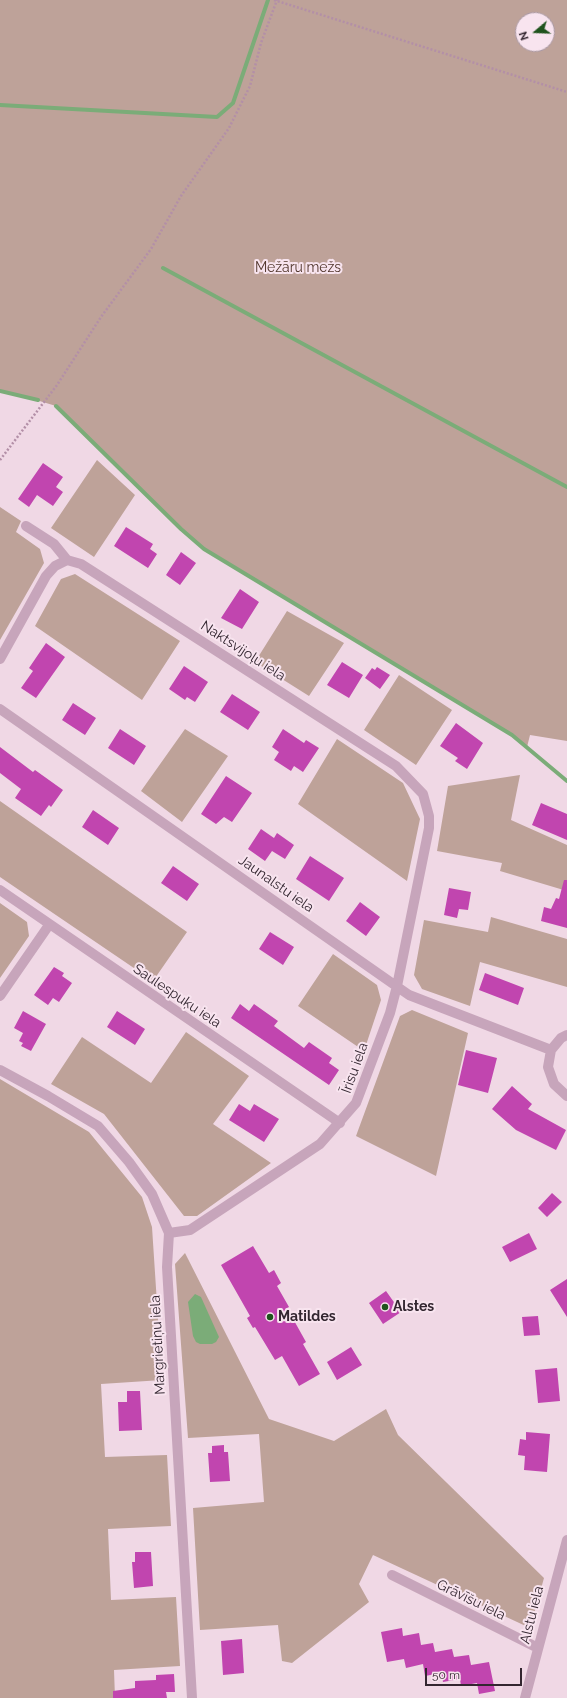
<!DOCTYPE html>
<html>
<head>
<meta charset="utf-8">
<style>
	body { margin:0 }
	#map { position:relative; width:567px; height:1698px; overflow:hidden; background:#f0d8e5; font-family:Raleway,sans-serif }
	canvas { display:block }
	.north { position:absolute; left:515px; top:12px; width:40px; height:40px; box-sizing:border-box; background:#f8e4ef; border:1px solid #a998a3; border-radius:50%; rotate:251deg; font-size:11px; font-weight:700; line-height:16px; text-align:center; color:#332630 }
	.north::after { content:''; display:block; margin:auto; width:14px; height:18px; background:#1f531d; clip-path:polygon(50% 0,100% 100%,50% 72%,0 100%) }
	.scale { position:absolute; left:425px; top:1668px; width:97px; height:18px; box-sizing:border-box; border:2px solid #332630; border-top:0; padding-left:5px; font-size:12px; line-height:14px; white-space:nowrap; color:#332630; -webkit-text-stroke:3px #f8e4ef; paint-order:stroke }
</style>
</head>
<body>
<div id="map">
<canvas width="567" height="1698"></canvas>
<div class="north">N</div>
<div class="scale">50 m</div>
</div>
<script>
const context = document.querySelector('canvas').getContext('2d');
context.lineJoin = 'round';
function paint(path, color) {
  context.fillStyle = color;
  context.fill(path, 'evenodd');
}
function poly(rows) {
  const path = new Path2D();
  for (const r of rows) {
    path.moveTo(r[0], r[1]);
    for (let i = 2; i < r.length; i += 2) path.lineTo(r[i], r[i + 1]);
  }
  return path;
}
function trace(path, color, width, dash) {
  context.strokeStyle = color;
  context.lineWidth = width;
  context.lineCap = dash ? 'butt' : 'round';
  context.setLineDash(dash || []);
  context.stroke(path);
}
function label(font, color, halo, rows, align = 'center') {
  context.font = font + ' Raleway,sans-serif';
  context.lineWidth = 4;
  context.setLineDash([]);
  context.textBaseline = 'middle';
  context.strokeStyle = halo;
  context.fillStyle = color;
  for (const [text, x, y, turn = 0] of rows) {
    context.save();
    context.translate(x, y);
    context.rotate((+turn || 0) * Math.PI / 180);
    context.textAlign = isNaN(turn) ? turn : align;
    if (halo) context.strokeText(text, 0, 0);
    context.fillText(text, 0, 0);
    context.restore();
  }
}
paint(poly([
	[0,0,567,0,567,741,530,735,527,747,512,735,204,549,181,529,56,406,23,396,0,391],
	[523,20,547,20,547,44,523,44],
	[97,460,135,495,94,557,51,528],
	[0,507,21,521,16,532,40,549,44,563,0,640],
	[75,574,180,641,142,700,35,626,61,579],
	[287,611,344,643,309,696,255,662],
	[399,675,452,710,416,765,364,730],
	[185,729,228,756,182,822,141,791],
	[337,739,403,783,420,819,407,881,298,804],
	[520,775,511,820,567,845,567,891,500,871,502,863,437,851,448,786],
	[0,801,187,932,153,981,0,877],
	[0,903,27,922,29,936,0,978],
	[491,917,567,939,567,987,480,962,470,1006,422,989,414,975,424,920,488,932],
	[333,954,377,985,381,1000,364,1051,298,1006],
	[412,1010,468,1033,436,1176,356,1136,400,1016],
	[186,1032,249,1076,213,1124,271,1163,197,1216,184,1216,104,1114,51,1084,82,1037,151,1083],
	[0,1079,89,1132,142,1197,152,1227,162,1380,101,1384,105,1457,167,1455,171,1526,108,1529,111,1600,176,1597,180,1666,114,1670,115,1698,0,1698],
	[185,1253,269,1419,334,1441,386,1409,398,1435,544,1578,530,1628,373,1555,359,1584,369,1602,292,1663,282,1661,278,1625,200,1630,193,1508,264,1502,259,1434,188,1438,175,1264]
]), '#bea299');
paint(poly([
	[195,1294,201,1297,219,1337,216,1342,212,1344,200,1344,196,1342,193,1336,188,1302]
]), '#7bac78');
trace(poly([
	[0,105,217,117,233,103,268,0],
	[163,268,567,487],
	[0,391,38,400],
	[56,406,181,529,204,549,512,735,567,781]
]), '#7bac78', 4);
paint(poly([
	[43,463,63,477,56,487,63,492,53,506,37,495,29,507,18,499],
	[126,527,153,544,150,549,157,554,148,568,114,546],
	[181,552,196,563,180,585,166,575],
	[240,589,259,602,242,629,221,618],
	[46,643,65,657,36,698,21,688,33,671,29,668],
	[342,662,363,675,349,698,327,685],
	[184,666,208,682,195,702,187,697,185,700,169,689],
	[377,667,390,675,380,689,365,678,372,668,375,670],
	[232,694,260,712,248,730,220,712],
	[73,703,96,718,85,735,62,720],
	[456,723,483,743,467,769,455,761,458,758,440,746],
	[120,729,146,746,134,765,108,748],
	[283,729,304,743,306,740,319,748,303,772,294,766,291,771,274,760,279,752,272,747],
	[0,747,33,772,35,770,63,790,51,807,49,805,41,816,15,798,21,789,0,773],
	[226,776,252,793,232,822,224,817,216,824,201,814],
	[541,803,567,814,567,840,532,825],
	[93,810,119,828,108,845,82,827],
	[261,829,274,838,277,833,294,845,285,859,272,851,265,861,248,849],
	[310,856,344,878,329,901,296,879],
	[173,866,199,884,187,901,161,883],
	[564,880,567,880,567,928,541,921,544,907,551,909,556,898,559,899],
	[449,888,471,892,468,910,459,909,457,918,444,915],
	[360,902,380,917,366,936,346,921],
	[270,932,294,947,283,965,259,949],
	[54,967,64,973,62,976,72,983,59,1002,53,998,48,1005,34,995],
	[485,973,524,988,518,1005,479,990],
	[240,1004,249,1011,254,1004,278,1021,274,1026,304,1048,309,1042,332,1058,329,1063,339,1070,329,1085,231,1018],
	[23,1011,46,1024,31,1051,21,1046,23,1043,19,1041,23,1033,14,1028],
	[117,1011,145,1029,135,1045,107,1027],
	[466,1050,497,1058,488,1093,458,1085],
	[512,1086,532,1104,528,1109,566,1130,556,1150,516,1130,492,1109],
	[239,1104,250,1111,254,1104,279,1119,264,1142,229,1120],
	[552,1193,562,1202,547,1217,538,1208],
	[529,1233,537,1249,510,1262,502,1247],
	[253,1246,269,1273,274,1270,281,1283,277,1286,289,1307,287,1308,306,1342,303,1344,320,1374,299,1386,282,1356,275,1360,255,1327,253,1328,247,1318,250,1316,221,1265],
	[567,1279,567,1317,550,1290],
	[386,1291,401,1312,383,1324,369,1303],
	[538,1316,540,1335,524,1336,522,1317],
	[351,1347,362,1365,337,1380,327,1362],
	[557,1368,560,1401,538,1403,535,1370],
	[127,1391,140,1391,142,1430,119,1431,118,1402,127,1402],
	[526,1432,550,1434,547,1472,524,1470,525,1456,518,1455,520,1439,526,1440],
	[224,1445,224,1452,228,1452,230,1481,210,1482,208,1453,212,1453,212,1446],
	[135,1552,151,1552,153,1586,134,1588,132,1562,135,1562],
	[402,1628,403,1636,419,1633,421,1645,433,1643,435,1652,452,1649,454,1657,469,1655,471,1665,489,1662,495,1691,479,1694,477,1683,461,1686,460,1679,443,1682,441,1673,425,1676,423,1664,406,1668,404,1659,387,1662,381,1632],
	[242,1639,244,1673,223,1675,221,1641],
	[174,1674,175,1692,166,1692,167,1698,113,1698,113,1691,135,1688,135,1681,156,1680,156,1675]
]), '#c145af');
trace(poly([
	[274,0,567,92],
	[0,460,57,385,101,317,151,249,181,196,229,128,250,86,261,43,277,0]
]), '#b38fa7', 2.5, [2, 2]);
trace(poly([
	[26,526,54,544,67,560,81,564,396,766,423,794,429,816,429,828,397,986,390,1013,356,1103,320,1144,190,1230,169,1233],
	[0,659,46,576,55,566,67,560],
	[0,709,409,995,551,1050],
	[0,890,340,1123],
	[0,996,49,925],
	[567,1035,561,1038,551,1050,548,1067,554,1084,567,1096],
	[0,1070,48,1096,98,1126,129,1162,152,1194,169,1233,167,1267,192,1698],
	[392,1575,538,1648],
	[525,1698,567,1540]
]), '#c7a5bb', 10);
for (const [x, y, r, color] of [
	[385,1307,4,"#1f531d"],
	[270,1317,4,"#1f531d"]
]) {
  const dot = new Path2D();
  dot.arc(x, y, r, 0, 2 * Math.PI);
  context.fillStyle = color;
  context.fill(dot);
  trace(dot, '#f8e4ef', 1.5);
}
label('14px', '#50352b', '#f8e4ef', [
	["Mežāru mežs",298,268]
]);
label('14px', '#332630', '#f8e4ef', [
	["Naktsvijoļu iela",243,651,33],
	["Jaunalstu iela",276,884,35],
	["Saulespuķu iela",177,996,34],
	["Īrisu iela",355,1068,-70],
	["Margrietiņu iela",158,1345,-93],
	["Grāvīšu iela",471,1600,26],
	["Alstu iela",532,1615,-76]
]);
label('bold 14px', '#332630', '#f8e4ef', [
	["Alstes",393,1307],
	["Matildes",278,1317]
], 'left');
</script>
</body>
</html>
